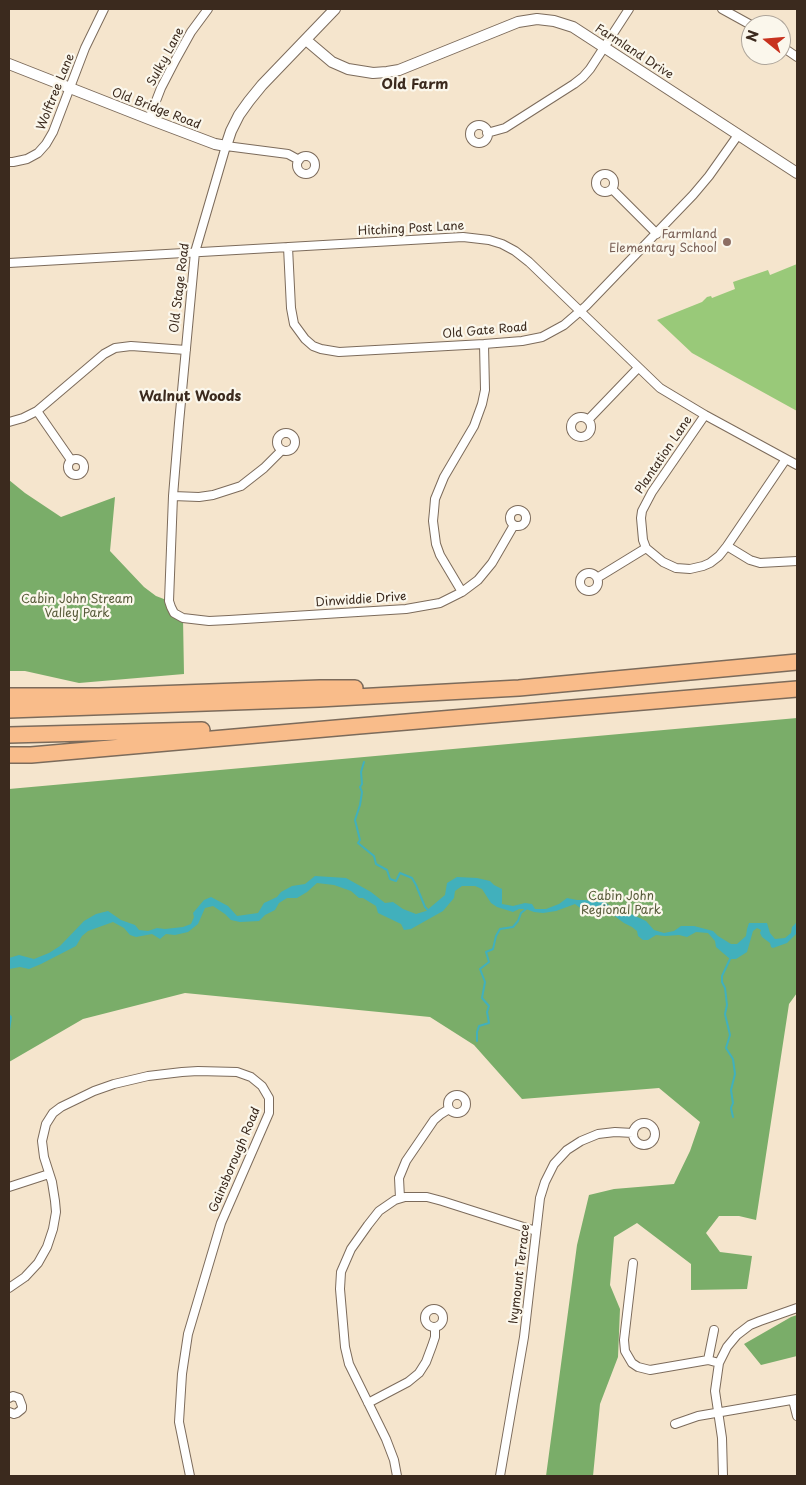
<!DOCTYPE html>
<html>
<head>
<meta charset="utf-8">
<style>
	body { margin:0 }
	#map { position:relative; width:806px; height:1485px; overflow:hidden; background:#f5e5cd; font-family:"Playpen Sans",sans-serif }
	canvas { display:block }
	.frame { position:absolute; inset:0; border:10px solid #3b2a1e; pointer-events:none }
	.north { position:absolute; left:741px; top:15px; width:50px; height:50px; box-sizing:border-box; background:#fbf7ec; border:1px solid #aea59a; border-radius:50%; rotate:287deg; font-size:14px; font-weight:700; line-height:20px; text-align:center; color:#3b2a1e }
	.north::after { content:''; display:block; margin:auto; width:18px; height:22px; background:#c8321e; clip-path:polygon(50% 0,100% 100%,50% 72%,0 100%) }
</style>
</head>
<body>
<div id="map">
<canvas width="806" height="1485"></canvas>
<div class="frame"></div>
<div class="north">N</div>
</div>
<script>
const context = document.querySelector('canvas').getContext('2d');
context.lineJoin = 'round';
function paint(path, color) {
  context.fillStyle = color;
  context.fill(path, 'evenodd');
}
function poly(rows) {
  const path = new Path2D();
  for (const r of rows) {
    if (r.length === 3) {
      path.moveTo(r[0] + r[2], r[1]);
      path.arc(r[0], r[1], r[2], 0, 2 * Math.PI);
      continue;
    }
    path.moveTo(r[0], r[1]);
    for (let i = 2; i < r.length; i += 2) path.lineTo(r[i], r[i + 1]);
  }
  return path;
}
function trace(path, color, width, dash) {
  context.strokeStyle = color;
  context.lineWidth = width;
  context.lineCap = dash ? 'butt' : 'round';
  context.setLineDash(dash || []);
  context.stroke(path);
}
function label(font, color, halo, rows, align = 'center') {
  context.font = font + ' "Playpen Sans",sans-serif';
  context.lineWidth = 4.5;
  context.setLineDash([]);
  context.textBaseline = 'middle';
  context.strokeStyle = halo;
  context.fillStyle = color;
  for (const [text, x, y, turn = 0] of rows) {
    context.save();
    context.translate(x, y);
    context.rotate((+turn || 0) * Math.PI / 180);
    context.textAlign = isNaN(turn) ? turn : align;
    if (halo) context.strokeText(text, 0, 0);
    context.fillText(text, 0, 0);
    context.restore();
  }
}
paint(poly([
	[797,264,797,411,692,353,657,320,702,302,707,297,711,296,712,298,735,289,733,282,768,270,770,275]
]), '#99c979');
paint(poly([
	[9,480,25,493,61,517,115,497,110,551,144,587,156,596,169,601,183,618,184,674,79,683,25,671,9,671],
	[797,718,797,993,789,1004,756,1220,739,1216,719,1216,706,1233,720,1252,752,1256,747,1289,691,1290,691,1264,637,1223,614,1237,610,1285,620,1309,618,1357,600,1404,593,1476,546,1476,577,1245,589,1195,614,1189,674,1184,690,1151,700,1122,659,1088,522,1099,474,1045,430,1017,185,993,83,1019,9,1062,9,789],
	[797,1315,797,1356,761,1365,744,1344,791,1317]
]), '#7aad69');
paint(poly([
	[315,876,346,878,371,892,385,903,393,902,403,909,416,914,426,911,445,895,447,883,457,877,477,878,490,881,494,885,502,889,502,904,513,906,525,903,532,904,535,909,546,909,559,904,567,898,577,900,585,900,596,902,605,902,615,910,629,913,646,921,654,930,664,933,674,931,681,926,694,926,713,931,718,936,731,944,737,944,746,936,747,929,749,923,767,923,770,933,775,939,785,938,791,933,792,927,797,922,797,933,787,943,773,948,771,947,770,943,762,937,760,933,761,930,757,928,753,931,747,952,736,959,730,959,716,947,715,941,708,933,696,932,687,937,679,935,665,936,656,935,648,940,643,940,638,936,637,931,632,927,624,923,613,915,609,915,599,910,591,912,583,910,575,904,556,911,543,913,534,912,526,909,519,909,513,912,497,907,491,903,482,889,475,886,462,886,455,891,454,898,443,911,411,929,404,930,401,924,378,913,376,906,363,898,359,898,351,891,334,885,317,883,307,892,297,898,287,898,279,903,275,910,265,915,259,921,240,922,231,920,225,914,213,906,205,908,198,924,188,932,175,935,166,934,160,939,152,934,136,937,130,935,124,928,113,922,88,931,82,936,76,946,41,964,29,969,20,967,9,969,9,958,19,955,34,959,49,953,60,946,84,921,96,914,108,911,121,920,135,925,139,930,148,931,157,928,165,929,183,927,191,924,194,917,193,913,204,900,211,897,228,906,237,916,258,913,264,903,277,897,281,892,292,886,305,884]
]), '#41b0bc');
trace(poly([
	[364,762,361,772,362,784,360,787,362,792,360,805,355,820,360,840,358,843,374,856,376,864,387,870,390,879,396,881,400,873,412,878,416,885,425,907,428,910],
	[730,959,722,976,722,982,725,988,727,1005,725,1014,730,1035,726,1048,733,1059,735,1074,731,1090,733,1103,731,1108,733,1117],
	[9,1015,11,1017,9,1030],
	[477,1041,477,1032,479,1026,489,1023,487,1012,489,1006,482,998,485,982,480,969,489,962,486,952,493,949,496,936,500,929,513,927,518,921,521,913,526,909]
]), '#41b0bc', 2);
const minor = poly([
	[722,9,751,25],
	[781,46,797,57],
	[149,119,161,88,176,59,191,32,208,9],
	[479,134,9],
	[487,133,505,128,574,84,583,77,590,69,629,9],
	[306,165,9],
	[299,160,288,154,226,146,195,252,179,423,173,496,169,601,171,607,174,613,183,618,209,621,229,620,406,609,440,603,462,592,478,580,492,563,514,525],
	[9,162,13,162,27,159,38,153,46,144,53,132,85,48,104,9],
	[605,183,9],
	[612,189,657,234],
	[288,247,291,308,294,324,305,339,313,346,321,349,339,352,484,344,522,341,542,337,564,325,586,306,693,195,709,176,738,135],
	[9,263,463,237,489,240,502,244,515,251,529,262,660,388,705,415,797,465],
	[37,411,71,460],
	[705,415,652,492,642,511,641,518,643,540,646,548,663,562,676,568,690,569,703,566,710,563,719,556,727,546,786,459],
	[581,427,10],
	[588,420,638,368],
	[9,422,23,418,37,411,104,354,115,348,131,346,186,350],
	[286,442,9],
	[76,467,8],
	[173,496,199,497,213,495,241,486,264,468,282,450],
	[518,518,8],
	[727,546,750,560,760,563,797,561],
	[589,582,9],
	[597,578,646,548],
	[462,592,440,555,436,544,433,521,434,511,435,499,444,477,474,426,482,404,485,390,484,344],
	[457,1104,9],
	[644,1134,11],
	[9,1187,49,1174],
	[400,1198,399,1178,406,1161,434,1120,441,1114,449,1109],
	[633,1263,624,1340,625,1351,632,1363,638,1367,650,1370,708,1360,719,1363],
	[9,1288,25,1277,38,1263,47,1247,53,1229,56,1212,55,1201,52,1182,44,1157,42,1141,46,1124,53,1113,61,1107,94,1091,114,1084,148,1076,182,1072,198,1071,237,1072,251,1077,262,1086,269,1098,269,1113,221,1223,188,1334,182,1374,179,1422,190,1476],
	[434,1318,9],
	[708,1360,714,1330],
	[9,1398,13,1396,19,1398,22,1406,22,1409,17,1413,14,1414,9,1412],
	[793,1400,797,1416],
	[368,1403,408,1382,419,1373,426,1362,432,1346,435,1337,435,1327],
	[675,1424,698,1416,797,1399],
	[397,1476,394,1460,386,1439,349,1364,345,1347,340,1289,341,1272,351,1249,368,1225,379,1211,395,1200,405,1197,427,1197,442,1201,536,1231],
	[500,1476,524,1337,540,1198,545,1182,554,1164,567,1150,581,1141,598,1134,615,1132,633,1133],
	[723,1476,722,1438,715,1391,719,1363,727,1347,737,1335,750,1325,760,1321,797,1308]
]);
const tertiary = poly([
	[306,40,332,62,348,69,373,73,387,72,399,70,518,22,537,19,554,21,573,27,797,173],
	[9,64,149,119,215,144,226,146,231,131,239,115,249,101,262,85,335,9]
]);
const motorway = poly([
	[9,696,99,696,320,688,355,688],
	[9,710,319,699,519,688,797,662],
	[9,735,202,730],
	[9,755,31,755,359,726,797,689]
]);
trace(minor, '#7c6b5b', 10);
trace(tertiary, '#7c6b5b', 12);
trace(motorway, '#7c6b5b', 18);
trace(minor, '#fff', 8);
trace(tertiary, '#fff', 10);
trace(motorway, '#f9bc8a', 15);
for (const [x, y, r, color] of [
	[727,242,5,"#8d6e63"]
]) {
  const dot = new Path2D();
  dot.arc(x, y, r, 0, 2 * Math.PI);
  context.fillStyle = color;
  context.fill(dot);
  trace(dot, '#fbf7ec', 2);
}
label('12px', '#3b2a1e', '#fbf7ec', [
	["Farmland Drive",634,52,33],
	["Sulky Lane",166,57,-62],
	["Wolftree Lane",56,92,-68],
	["Old Bridge Road",156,109,21],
	["Hitching Post Lane",411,229,-3],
	["Old Stage Road",180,288,-83],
	["Old Gate Road",485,331,-5],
	["Plantation Lane",664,455,-56],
	["Dinwiddie Drive",361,600,-4],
	["Gainsborough Road",235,1160,-67],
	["Ivymount Terrace",520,1274,-83]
]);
label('12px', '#785e54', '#fbf7ec', [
	["Farmland",717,235],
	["Elementary School",717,249]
], 'right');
label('12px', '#575a39', '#fbf7ec', [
	["Cabin John Stream",77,600],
	["Valley Park",77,614],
	["Cabin John",621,897],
	["Regional Park",621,911]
]);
label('bold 14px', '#3b2a1e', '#fbf7ec', [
	["Old Farm",415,85],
	["Walnut Woods",190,397]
]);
</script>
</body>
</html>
